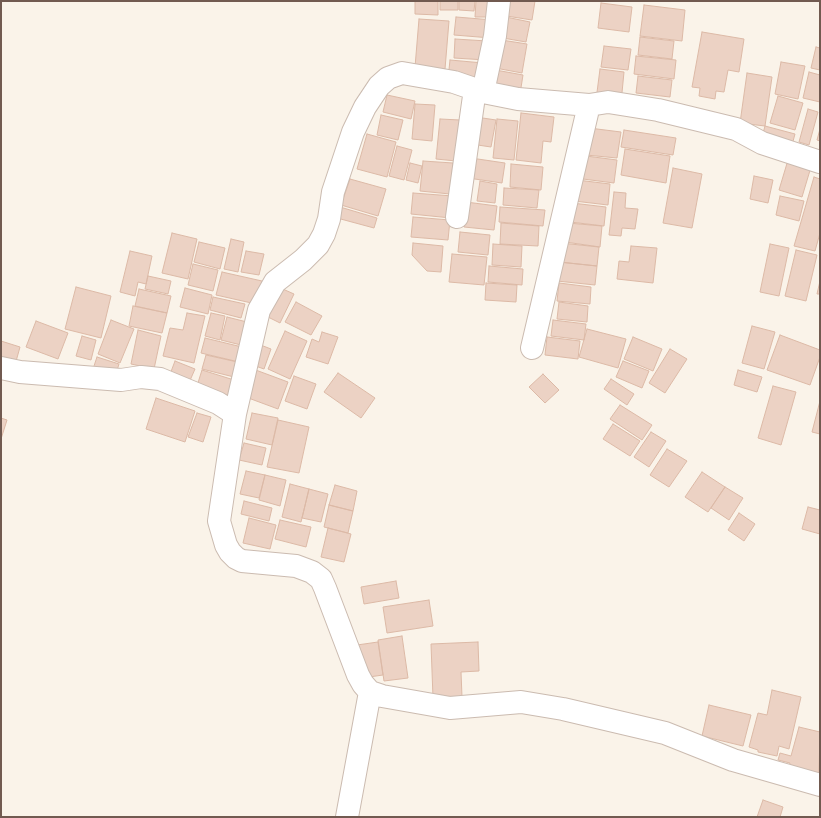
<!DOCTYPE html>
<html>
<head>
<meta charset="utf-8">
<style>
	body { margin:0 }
	#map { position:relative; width:821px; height:818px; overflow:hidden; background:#faf3e9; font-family:Mulish,sans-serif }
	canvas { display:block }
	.frame { position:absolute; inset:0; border:2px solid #715a50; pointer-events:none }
</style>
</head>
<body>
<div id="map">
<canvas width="821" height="818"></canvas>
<div class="frame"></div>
</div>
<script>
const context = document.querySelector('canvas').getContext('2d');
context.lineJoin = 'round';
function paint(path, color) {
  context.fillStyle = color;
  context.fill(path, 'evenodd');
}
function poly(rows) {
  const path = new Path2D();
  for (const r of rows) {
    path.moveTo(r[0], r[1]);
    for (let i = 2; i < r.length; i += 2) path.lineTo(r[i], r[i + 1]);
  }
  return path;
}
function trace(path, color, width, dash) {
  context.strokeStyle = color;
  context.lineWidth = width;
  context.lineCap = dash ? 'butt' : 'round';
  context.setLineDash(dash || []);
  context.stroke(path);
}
const building = poly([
	[415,1,438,1,438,15,415,14,415,1],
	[440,1,458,1,458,10,440,10,440,1],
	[459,1,475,1,474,11,459,10,459,1],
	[476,1,492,1,492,17,475,17,476,1],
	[503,1,535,1,532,20,500,15,503,1],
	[601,3,632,7,629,32,598,28,601,3],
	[644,5,685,10,682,41,640,36,644,5],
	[501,16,530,22,526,42,497,37,501,16],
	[456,17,493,20,491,38,454,35,456,17],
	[419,19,449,21,445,69,415,67,419,19],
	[702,32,744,39,739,72,728,70,724,92,716,91,715,99,699,96,700,88,692,87,702,32],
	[640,37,674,41,672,59,638,55,640,37],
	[455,39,487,41,486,60,454,58,455,39],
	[495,39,527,44,522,73,490,67,495,39],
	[604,46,631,49,628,70,601,67,604,46],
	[816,47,820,48,820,70,811,68,816,47],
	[636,56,676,60,674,79,634,74,636,56],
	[450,60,483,63,482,81,448,79,450,60],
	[781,62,805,66,798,99,775,94,781,62],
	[490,69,523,75,520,94,487,89,490,69],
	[600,69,624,72,621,103,596,100,600,69],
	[809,72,820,75,820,102,803,98,809,72],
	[747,73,772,77,765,126,740,123,747,73],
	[638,76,672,80,670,97,636,93,638,76],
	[387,95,415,101,411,119,383,112,387,95],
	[778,96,803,103,795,130,770,123,778,96],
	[415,104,435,105,432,141,412,139,415,104],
	[808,109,818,112,809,145,799,142,808,109],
	[521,113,554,117,551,142,543,141,541,163,516,160,521,113],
	[381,115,403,120,398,140,377,135,381,115],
	[476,117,496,120,491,147,471,144,476,117],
	[440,119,460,120,456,161,436,159,440,119],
	[497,119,518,121,514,160,493,158,497,119],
	[765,126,795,134,792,145,762,137,765,126],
	[589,128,621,132,617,158,586,155,589,128],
	[820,129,820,141,817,140,820,129],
	[624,130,676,138,673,155,621,147,624,130],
	[367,134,396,142,387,177,357,169,367,134],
	[397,146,412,150,404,180,389,176,397,146],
	[625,149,670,156,666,183,621,175,625,149],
	[586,156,617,160,614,183,583,179,586,156],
	[471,158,505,163,502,183,468,178,471,158],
	[788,160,811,167,802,197,779,190,788,160],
	[423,161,453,163,450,194,420,191,423,161],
	[410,163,422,166,418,183,406,180,410,163],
	[511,164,543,167,541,190,510,187,511,164],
	[673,168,702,174,692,228,663,223,673,168],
	[754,176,773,180,768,203,750,199,754,176],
	[814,177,820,179,820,233,815,251,794,246,814,177],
	[350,179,386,189,378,216,341,205,350,179],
	[577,180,610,184,608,205,574,201,577,180],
	[480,181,497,184,495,203,477,201,480,181],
	[504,188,539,190,537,208,503,205,504,188],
	[614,192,626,193,625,208,638,209,635,229,622,228,621,236,609,235,614,192],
	[413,193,453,196,451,218,411,214,413,193],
	[780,196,804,201,799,221,776,215,780,196],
	[466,202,497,206,494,230,464,227,466,202],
	[572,203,606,207,604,226,570,222,572,203],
	[340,207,377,218,374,228,337,218,340,207],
	[500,207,545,210,543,226,499,222,500,207],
	[413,217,450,220,448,240,411,237,413,217],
	[501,223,539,226,538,246,500,244,501,223],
	[568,223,602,226,600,247,565,242,568,223],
	[460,232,490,235,488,255,458,252,460,232],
	[172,233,197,239,188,279,162,273,172,233],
	[231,239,244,242,238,272,224,269,231,239],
	[199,242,225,248,220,269,194,262,199,242],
	[413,243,443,246,441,272,427,271,412,255,413,243],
	[561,243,599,247,597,266,559,262,561,243],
	[493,244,522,246,521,267,492,265,493,244],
	[770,244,789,248,779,296,760,292,770,244],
	[631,246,657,248,653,283,617,279,619,261,629,262,631,246],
	[796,250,817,255,806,301,785,296,796,250],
	[130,251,152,256,146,284,138,282,135,296,120,292,130,251],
	[246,251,264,254,259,275,241,272,246,251],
	[452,254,487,257,484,285,449,282,452,254],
	[559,262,597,266,595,285,557,281,559,262],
	[193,264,218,270,213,291,188,285,193,264],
	[489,266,523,269,522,285,488,282,489,266],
	[222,272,262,281,256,304,216,295,222,272],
	[148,276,171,281,168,294,145,289,148,276],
	[820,281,820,294,817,294,820,281],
	[486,283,517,285,516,302,485,300,486,283],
	[559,283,591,287,590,304,557,301,559,283],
	[276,286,294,294,280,323,262,314,276,286],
	[76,287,111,296,101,338,65,329,76,287],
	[185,288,212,295,208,314,180,307,185,288],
	[139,289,171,296,167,313,135,306,139,289],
	[213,297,245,304,241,318,210,310,213,297],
	[296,302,322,316,311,335,285,322,296,302],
	[559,302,588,306,587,322,557,319,559,302],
	[133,306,167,313,162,333,129,326,133,306],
	[187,313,205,316,194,363,163,356,170,328,183,330,187,313],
	[211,313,225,316,220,340,205,336,211,313],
	[227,317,247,322,241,345,221,340,227,317],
	[111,320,134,329,120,363,98,354,111,320],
	[553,320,586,324,584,340,551,336,553,320],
	[36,321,68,333,58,359,26,347,36,321],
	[752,326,775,332,764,369,742,363,752,326],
	[587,329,626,339,618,368,579,357,587,329],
	[138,330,161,336,154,369,131,364,138,330],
	[285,331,307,341,290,379,268,369,285,331],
	[322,332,338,337,328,364,306,357,312,339,319,342,322,332],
	[780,335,820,350,820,357,810,385,767,370,780,335],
	[82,336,96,340,91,360,76,356,82,336],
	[547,337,580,341,578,359,545,355,547,337],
	[633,337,662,349,653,371,624,359,633,337],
	[205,338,242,347,239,362,201,353,205,338],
	[1,341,20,347,15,365,1,361,1,341],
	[258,344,271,349,264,369,250,364,258,344],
	[670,349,687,359,665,393,649,383,670,349],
	[206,355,242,363,238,378,202,369,206,355],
	[97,357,119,364,115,377,93,369,97,357],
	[175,361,195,369,188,385,169,377,175,361],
	[623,361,649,371,642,388,616,377,623,361],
	[253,369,288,382,278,409,243,396,253,369],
	[202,370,234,380,229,396,197,386,202,370],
	[738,370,762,377,757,392,734,385,738,370],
	[338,373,375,398,361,418,324,392,338,373],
	[543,374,559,390,545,403,529,387,543,374],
	[294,376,316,384,307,409,285,401,294,376],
	[611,379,634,394,627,405,604,389,611,379],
	[773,386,796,392,781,445,758,438,773,386],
	[156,398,195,411,185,442,146,429,156,398],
	[820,401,820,434,812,432,820,401],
	[620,405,652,425,642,440,610,419,620,405],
	[197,413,211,417,203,442,188,437,197,413],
	[252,413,278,418,272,445,246,439,252,413],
	[1,418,7,420,1,439,1,418],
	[278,420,309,427,299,473,267,467,278,420],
	[613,424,640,441,630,456,603,439,613,424],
	[651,432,666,441,649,467,634,457,651,432],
	[244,443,266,448,262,465,239,460,244,443],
	[667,449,687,461,669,487,650,475,667,449],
	[246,471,265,475,259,498,240,494,246,471],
	[702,472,725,487,708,512,685,497,702,472],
	[265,475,286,480,280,506,259,500,265,475],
	[290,484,309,489,301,522,282,517,290,484],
	[335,485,357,491,353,511,329,505,335,485],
	[725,487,743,498,729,520,711,508,725,487],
	[309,489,328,494,321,522,302,518,309,489],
	[244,501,272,508,269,521,241,514,244,501],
	[329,505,353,511,348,533,324,527,329,505],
	[808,507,820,510,820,534,802,529,808,507],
	[739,513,755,524,744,541,728,530,739,513],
	[249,518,276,525,270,549,243,543,249,518],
	[280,520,311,527,306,547,275,539,280,520],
	[328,528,351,534,344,562,321,557,328,528],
	[396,581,399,598,364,604,361,587,396,581],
	[429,600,433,626,387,633,383,607,429,600],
	[402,636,408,678,384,681,378,640,402,636],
	[378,642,383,675,362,678,357,645,378,642],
	[478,642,479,671,461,672,462,697,433,698,431,644,478,642],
	[772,690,801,697,789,749,779,746,777,756,758,752,758,750,749,747,758,713,767,715,772,690],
	[709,705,751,715,743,746,702,736,709,705],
	[799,727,820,732,819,774,789,766,790,763,778,760,780,753,791,756,799,727],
	[763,800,783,807,780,817,757,817,763,800]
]);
paint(building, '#ecd2c4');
trace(building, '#dcb9a6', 1);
const minor = poly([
	[483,92,495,36,499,1],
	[820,162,762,143,736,129,658,110,608,102,589,105,518,99,483,92,454,82,402,73,388,78,379,86,365,107,353,132,333,192,329,219,324,234,318,245,303,260,275,282,259,310,235,414,219,521,226,545,230,552,236,558,242,561,296,566,312,572,321,579,325,588,358,675,363,684,370,692,382,696,450,708,521,702,563,709,665,733,733,760,820,785],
	[457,217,475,89],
	[532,348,589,105],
	[1,368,20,372,121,380,141,377,160,379,218,403,235,414],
	[347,817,370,692]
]);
trace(minor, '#cbbbb0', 24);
trace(minor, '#fff', 22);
</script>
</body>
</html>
